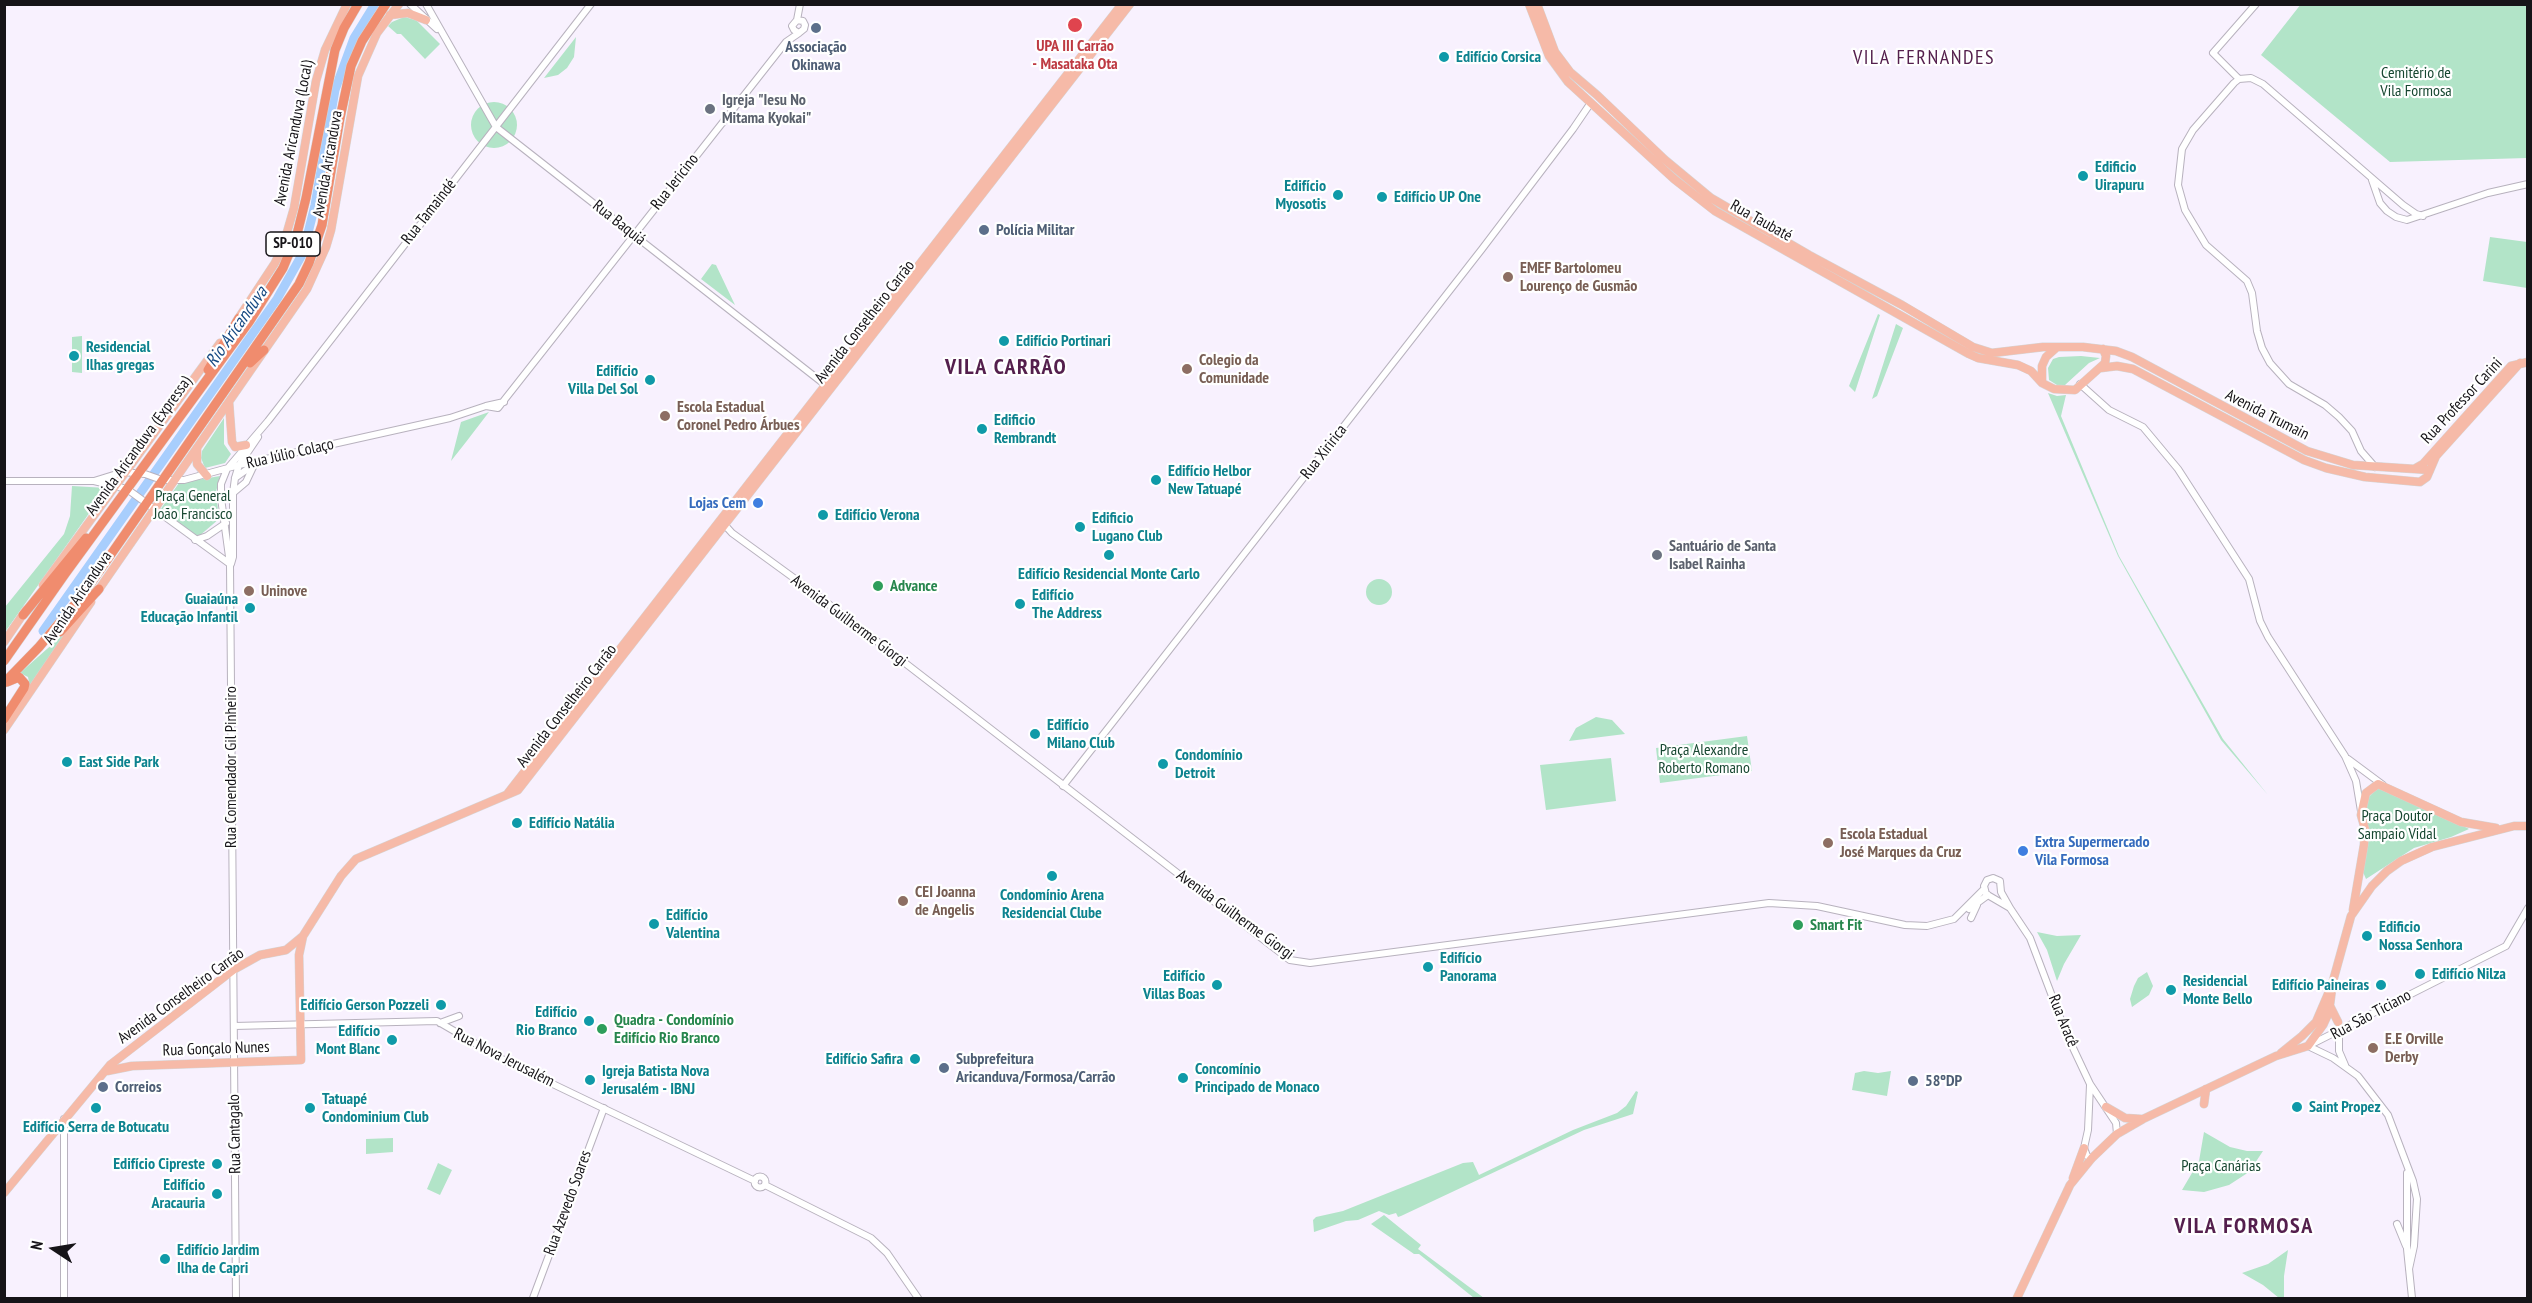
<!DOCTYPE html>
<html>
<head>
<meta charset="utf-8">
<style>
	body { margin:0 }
	#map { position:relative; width:2532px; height:1303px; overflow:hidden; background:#f8f1fe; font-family:"PT Sans Narrow",sans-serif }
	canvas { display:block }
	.frame { position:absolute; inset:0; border:6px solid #161418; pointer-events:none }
	.north { position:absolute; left:24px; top:1219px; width:60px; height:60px; -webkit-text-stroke:4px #fff; paint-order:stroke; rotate:282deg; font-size:16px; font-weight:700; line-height:24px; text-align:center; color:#161418 }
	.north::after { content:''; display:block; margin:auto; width:21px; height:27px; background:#161418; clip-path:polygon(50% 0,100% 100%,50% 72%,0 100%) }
</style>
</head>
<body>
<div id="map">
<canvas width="2532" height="1303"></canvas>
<div class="frame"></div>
<div class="north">N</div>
</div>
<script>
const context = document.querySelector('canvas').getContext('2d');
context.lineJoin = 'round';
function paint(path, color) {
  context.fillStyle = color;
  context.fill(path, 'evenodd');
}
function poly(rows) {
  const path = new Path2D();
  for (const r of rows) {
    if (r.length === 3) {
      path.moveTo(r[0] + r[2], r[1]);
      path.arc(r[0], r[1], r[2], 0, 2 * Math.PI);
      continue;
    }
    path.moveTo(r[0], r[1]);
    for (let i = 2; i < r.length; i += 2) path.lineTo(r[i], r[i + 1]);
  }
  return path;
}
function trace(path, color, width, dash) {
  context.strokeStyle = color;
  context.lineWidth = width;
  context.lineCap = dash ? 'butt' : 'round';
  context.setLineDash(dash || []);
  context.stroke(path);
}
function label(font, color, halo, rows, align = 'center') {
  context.font = font + ' "PT Sans Narrow",sans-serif';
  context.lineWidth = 4.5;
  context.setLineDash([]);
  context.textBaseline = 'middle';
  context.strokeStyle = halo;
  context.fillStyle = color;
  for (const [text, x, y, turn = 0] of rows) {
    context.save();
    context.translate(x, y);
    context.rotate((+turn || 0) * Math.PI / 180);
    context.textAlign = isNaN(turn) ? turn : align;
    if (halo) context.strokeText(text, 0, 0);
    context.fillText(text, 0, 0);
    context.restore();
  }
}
paint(poly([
	[2301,4,2527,5,2527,158,2390,162,2261,55],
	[404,17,416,20,440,44,425,59,401,34,397,34,388,26,392,22],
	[576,37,574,57,567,68,558,75,544,78],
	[494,125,23],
	[2490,237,2527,242,2527,288,2483,281],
	[712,264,716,265,735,305,701,279],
	[1878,314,1880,315,1855,392,1849,386],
	[1896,324,1903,328,1877,396,1872,399],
	[82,336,82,373,72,372,72,337],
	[2081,356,2100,358,2089,363,2065,385,2057,385,2049,380,2048,368,2053,359,2059,357],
	[2048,393,2057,396,2066,395,2061,416,2119,556,2223,739,2268,795,2221,740,2118,556],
	[489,412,466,442,451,461,461,422],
	[224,418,224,444,231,454,225,463,205,468,201,458,202,451],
	[220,476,216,492,219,519,198,537,160,510,179,483],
	[72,486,107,488,5,632,5,607,64,534,70,516],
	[1379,592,13],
	[66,632,30,687,28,677,20,673],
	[1596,717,1612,720,1625,734,1569,741,1576,728],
	[1747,736,1752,771,1660,783,1656,748],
	[1611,758,1616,801,1546,810,1540,765],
	[2379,786,2426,806,2469,829,2451,837,2414,848,2366,879,2363,872,2367,832,2366,800],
	[2037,932,2057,936,2081,935,2064,964,2057,981,2047,950],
	[2147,972,2153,986,2149,995,2132,1007,2130,999,2134,986,2138,978],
	[1864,1071,1878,1073,1891,1071,1887,1096,1852,1090,1855,1073],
	[1636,1091,1638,1092,1633,1114,1584,1130,1401,1216,1398,1217,1396,1213,1389,1215,1379,1211,1358,1220,1346,1221,1314,1232,1313,1220,1316,1217,1343,1211,1463,1163,1473,1162,1479,1175,1573,1130,1617,1113,1626,1106],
	[2204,1132,2230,1147,2247,1151,2263,1151,2249,1172,2229,1185,2204,1192,2182,1190,2199,1161],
	[393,1138,393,1152,366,1154,366,1139],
	[438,1163,452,1170,440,1195,427,1189],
	[1384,1215,1421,1245,1418,1249,1484,1298,1474,1298,1419,1254,1414,1254,1371,1224],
	[2288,1250,2284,1276,2284,1298,2279,1298,2263,1285,2242,1273,2268,1264]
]), '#b2e4c8');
trace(poly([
	[43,631,277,299,303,253,315,205,335,90,354,38,375,4]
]), '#a8cefd', 9);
const minor = poly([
	[410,4,437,29],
	[426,4,496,127,828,387],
	[797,20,803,21,805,25,804,29,799,33,794,30,792,26,797,20,800,4],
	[2239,79,2213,53,2256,4],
	[2372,180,2380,203,2387,211,2396,217,2407,220,2488,193,2528,184],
	[2080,384,2109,410,2143,427,2178,469,2249,579,2260,621,2268,637,2345,756,2356,781,2361,811],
	[504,402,486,406,498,408,786,42,799,33],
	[2375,467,2361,451,2352,431,2339,417,2325,405,2289,384,2270,363,2262,348,2257,331,2252,293,2247,281,2206,245,2185,210,2178,185,2182,149,2193,130,2234,83,2239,79,2251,78,2263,84,2403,205,2416,214,2423,216],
	[235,478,253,465],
	[4,481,94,481,127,489,230,564],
	[94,481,123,472,145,474,162,480,184,480,239,465,450,418,486,406],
	[233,493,246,482,254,465],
	[723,523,732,533,813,592,1290,960,1310,963,1769,903,1817,906,1905,925,1927,926,1954,919,1984,889],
	[195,540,207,536,226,523],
	[231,564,233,557,233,493,235,478,239,465,258,437],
	[2348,759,2383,785],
	[1063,786,1482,249,1573,129,1590,104],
	[2010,908,2001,892,2000,881,1993,878,1987,880,1984,886,1986,894,2010,908,2030,938,2066,1033,2090,1084,2116,1123,2117,1134],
	[1969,909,1988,895],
	[1971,918,1977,905],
	[440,1023,459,1016],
	[234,1026,437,1021,509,1063,755,1181],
	[2339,1028,2339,1051,2345,1065],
	[2308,1046,2333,1058,2358,1076,2388,1115,2413,1181,2417,1199,2414,1246,2409,1269],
	[2308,1046,2506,946,2528,908],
	[2090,1085,2088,1130,2084,1148,2087,1156,2092,1158],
	[2407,1173,2407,1249,2412,1298],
	[760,1182,5.5],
	[765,1185,871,1238,887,1253,918,1298],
	[2397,1224,2406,1246],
	[64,1298,64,1119],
	[236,1298,230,564,221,498,221,484,227,469,268,421,591,4],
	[533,1298,604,1108]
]);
const major = poly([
	[1529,4,1549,56,1568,82,1674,179,1715,211,1969,354,1978,358,2018,365,2031,371,2042,383,2054,389,2075,390,2105,363,2106,356,2103,349],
	[1537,4,1555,52,1570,72,1597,95,1664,159,1711,198,1809,255,1902,305,1973,347,1992,353,2043,347,2083,347,2116,351,2132,357,2307,451,2353,465,2430,470],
	[390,15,408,13,426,20],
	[236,322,275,263,283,246,294,208,316,81,325,50,347,4],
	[2101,368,2117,366,2133,369,2304,460,2326,468,2365,477,2420,482,2427,477,2436,456,2520,363],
	[2042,381,2042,366,2046,357,2056,348],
	[229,402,232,442,235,447,246,445],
	[197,448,197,464,207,476],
	[2416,468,2423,464,2511,366,2528,362],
	[43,585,220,343],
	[97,592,307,289,326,247,331,230,358,76,377,33,399,4],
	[4,642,26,610],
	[4,730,91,602],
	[508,793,1122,4],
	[2353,910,2364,845,2365,829,2361,815,2366,793,2378,784,2461,822,2496,828],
	[2330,1006,2338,1022],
	[2281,1053,2302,1036,2316,1022,2328,994],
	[107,1071,132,1066,301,1060,299,955,303,936],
	[2204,1104,2206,1089],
	[2106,1107,2125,1118,2141,1119],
	[2073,1178,2084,1148],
	[4,1193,110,1065,233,970,260,955,286,950,303,936,341,876,356,859,518,790,1130,4],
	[2017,1298,2070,1185,2092,1158,2117,1134,2143,1119,2276,1056,2308,1046,2323,1025,2329,1012,2333,981,2351,916,2372,886,2387,871,2401,861,2432,847,2514,826,2528,826]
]);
const highway = poly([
	[250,363,264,350],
	[208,370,239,318],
	[23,615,86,538],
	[60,632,99,589],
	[4,661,65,574,249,322,283,268,297,234,306,198,335,50,344,28,358,4],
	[4,683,39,647,82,596,299,284,309,263,322,225,340,118,351,66,362,41,386,4],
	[4,719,24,688,25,684,19,677,7,682]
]);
trace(minor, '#b8b2be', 8);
trace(major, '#d5d5d5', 9);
trace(highway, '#d5d5d5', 10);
trace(minor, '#fff', 6);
trace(major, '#f6baa8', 8);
trace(highway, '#f08c6e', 9);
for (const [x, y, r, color] of [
	[1075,25,8,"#e0444e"],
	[816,28,6,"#5c6f8a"],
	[1444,57,6,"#0f9aa8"],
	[710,109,6,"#6b7280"],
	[2083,176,6,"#0f9aa8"],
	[1338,195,6,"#0f9aa8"],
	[1382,197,6,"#0f9aa8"],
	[984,230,6,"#5c6f8a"],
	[1508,277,6,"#8d6e63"],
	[1004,341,6,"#0f9aa8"],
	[74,356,6,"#0f9aa8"],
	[1187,369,6,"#8d6e63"],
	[650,380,6,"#0f9aa8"],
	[665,416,6,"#8d6e63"],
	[982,429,6,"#0f9aa8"],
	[1156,480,6,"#0f9aa8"],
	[758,503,6,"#3f7fe0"],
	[823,515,6,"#0f9aa8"],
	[1080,527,6,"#0f9aa8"],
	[1109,555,6,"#0f9aa8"],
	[1657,555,6,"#6b7280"],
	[878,586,6,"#2e9e5b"],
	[249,591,6,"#8d6e63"],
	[1020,604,6,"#0f9aa8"],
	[250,608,6,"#0f9aa8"],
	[1035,734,6,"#0f9aa8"],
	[67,762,6,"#0f9aa8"],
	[1163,764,6,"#0f9aa8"],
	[517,823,6,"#0f9aa8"],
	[1828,843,6,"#8d6e63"],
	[2023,851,6,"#3f7fe0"],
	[1052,876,6,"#0f9aa8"],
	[903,901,6,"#8d6e63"],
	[654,924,6,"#0f9aa8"],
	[1798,925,6,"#2e9e5b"],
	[2367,936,6,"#0f9aa8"],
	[1428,967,6,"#0f9aa8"],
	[2420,974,6,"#0f9aa8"],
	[1217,985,6,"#0f9aa8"],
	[2381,985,6,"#0f9aa8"],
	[2171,990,6,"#0f9aa8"],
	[441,1005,6,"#0f9aa8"],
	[589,1021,6,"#0f9aa8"],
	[602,1029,6,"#2e9e5b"],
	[392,1040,6,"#0f9aa8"],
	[2373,1048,6,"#8d6e63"],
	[915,1059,6,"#0f9aa8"],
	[944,1068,6,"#5c6f8a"],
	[1183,1078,6,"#0f9aa8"],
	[590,1080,6,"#0f9aa8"],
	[1913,1081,6,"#5c6f8a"],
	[103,1087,6,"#5c6f8a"],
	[2297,1107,6,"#0f9aa8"],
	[96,1108,6,"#0f9aa8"],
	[310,1108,6,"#0f9aa8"],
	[217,1164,6,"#0f9aa8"],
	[217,1194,6,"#0f9aa8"],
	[165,1259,6,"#0f9aa8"]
]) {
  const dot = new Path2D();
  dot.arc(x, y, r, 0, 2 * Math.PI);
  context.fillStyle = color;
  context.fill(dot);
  trace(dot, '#fff', 2);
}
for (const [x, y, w] of [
	[293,244,54]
]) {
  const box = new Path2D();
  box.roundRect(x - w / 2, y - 12, w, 24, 4.5);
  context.fillStyle = '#fff';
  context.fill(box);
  trace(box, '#161418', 1.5);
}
label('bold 15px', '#161418', null, [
	["SP-010",293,244]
]);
label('bold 16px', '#be3a42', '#fff', [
	["UPA III Carrão",1075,46],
	["- Masataka Ota",1075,64]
]);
label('bold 16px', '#4e5e75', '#fff', [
	["Associação",816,47,"center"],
	["Okinawa",816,65,"center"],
	["Polícia Militar",996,230],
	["Subprefeitura",956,1059],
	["Aricanduva/Formosa/Carrão",956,1077],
	["58ºDP",1925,1081],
	["Correios",115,1087]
], 'left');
label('bold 16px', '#0d838f', '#fff', [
	["Edifício Corsica",1456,57],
	["Edificio",2095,167],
	["Uirapuru",2095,185],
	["Edifício",1326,186,"right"],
	["Myosotis",1326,204,"right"],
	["Edifício UP One",1394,197],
	["Edifício Portinari",1016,341],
	["Residencial",86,347],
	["Ilhas gregas",86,365],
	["Edifício",638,371,"right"],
	["Villa Del Sol",638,389,"right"],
	["Edificio",994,420],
	["Rembrandt",994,438],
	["Edifício Helbor",1168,471],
	["New Tatuapé",1168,489],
	["Edifício Verona",835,515],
	["Edificio",1092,518],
	["Lugano Club",1092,536],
	["Edifício Residencial Monte Carlo",1109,574,"center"],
	["Edifício",1032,595],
	["The Address",1032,613],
	["Guaiaúna",238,599,"right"],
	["Educação Infantil",238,617,"right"],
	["Edifício",1047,725],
	["Milano Club",1047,743],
	["Condomínio",1175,755],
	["Detroit",1175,773],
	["East Side Park",79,762],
	["Edifício Natália",529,823],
	["Condomínio Arena",1052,895,"center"],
	["Residencial Clube",1052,913,"center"],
	["Edifício",666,915],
	["Valentina",666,933],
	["Edificio",2379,927],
	["Nossa Senhora",2379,945],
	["Edifício",1440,958],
	["Panorama",1440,976],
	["Edifício Nilza",2432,974],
	["Edifício",1205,976,"right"],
	["Villas Boas",1205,994,"right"],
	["Residencial",2183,981],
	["Monte Bello",2183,999],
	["Edifício Paineiras",2369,985,"right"],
	["Edifício Gerson Pozzeli",429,1005,"right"],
	["Edifício",577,1012,"right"],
	["Rio Branco",577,1030,"right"],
	["Edifício",380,1031,"right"],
	["Mont Blanc",380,1049,"right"],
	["Edifício Safira",903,1059,"right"],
	["Concomínio",1195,1069],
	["Principado de Monaco",1195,1087],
	["Igreja Batista Nova",602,1071],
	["Jerusalém - IBNJ",602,1089],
	["Tatuapé",322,1099],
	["Condominium Club",322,1117],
	["Saint Propez",2309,1107],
	["Edifício Serra de Botucatu",96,1127,"center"],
	["Edifício Cipreste",205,1164,"right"],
	["Edifício",205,1185,"right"],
	["Aracauria",205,1203,"right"],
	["Edifício Jardim",177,1250],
	["Ilha de Capri",177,1268]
], 'left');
label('16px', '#174731', '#fff', [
	["Cemitério de",2416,73],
	["Vila Formosa",2416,91],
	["Praça General",193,496],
	["João Francisco",193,514],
	["Praça Alexandre",1704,750],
	["Roberto Romano",1704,768],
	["Praça Doutor",2397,816],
	["Sampaio Vidal",2397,834],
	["Praça Canárias",2221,1166]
]);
label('bold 16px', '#5b616d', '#fff', [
	["Igreja \"Iesu No",722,100],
	["Mitama Kyokai\"",722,118],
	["Santuário de Santa",1669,546],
	["Isabel Rainha",1669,564]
], 'left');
label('16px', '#161418', '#fff', [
	["Avenida Aricanduva (Local)",294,133,-79],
	["Avenida Aricanduva",328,164,-80],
	["Rua Jericino",675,182,-52],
	["Rua Tamaindé",429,212,-52],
	["Rua Taubaté",1761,221,29],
	["Rua Baquiá",619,223,38],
	["Avenida Conselheiro Carrão",865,322,-52],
	["Rua Professor Carini",2462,401,-47],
	["Avenida Trumain",2267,415,27],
	["Avenida Aricanduva (Expressa)",139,446,-54],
	["Rua Xiririca",1324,452,-52],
	["Rua Júlio Colaço",290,454,-13],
	["Avenida Aricanduva",78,598,-56],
	["Avenida Guilherme Giorgi",849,621,37],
	["Avenida Conselheiro Carrão",567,706,-52],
	["Rua Comendador Gil Pinheiro",231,767,-90],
	["Avenida Guilherme Giorgi",1235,915,36],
	["Avenida Conselheiro Carrão",181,996,-36],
	["Rua São Ticiano",2371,1015,-28],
	["Rua Aracê",2063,1021,68],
	["Rua Gonçalo Nunes",216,1049,-2],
	["Rua Nova Jerusalém",504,1058,27],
	["Rua Cantagalo",235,1134,-91],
	["Rua Azevedo Soares",568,1203,-70]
]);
label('bold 16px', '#785e54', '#fff', [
	["EMEF Bartolomeu",1520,268],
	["Lourenço de Gusmão",1520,286],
	["Colegio da",1199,360],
	["Comunidade",1199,378],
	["Escola Estadual",677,407],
	["Coronel Pedro Árbues",677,425],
	["Uninove",261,591],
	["Escola Estadual",1840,834],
	["José Marques da Cruz",1840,852],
	["CEI Joanna",915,892],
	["de Angelis",915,910],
	["E.E Orville",2385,1039],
	["Derby",2385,1057]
], 'left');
label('bold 16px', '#366cbe', '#fff', [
	["Lojas Cem",746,503],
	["Extra Supermercado",2035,842,"left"],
	["Vila Formosa",2035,860,"left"]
], 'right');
label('bold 16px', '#27864d', '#fff', [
	["Advance",890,586],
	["Smart Fit",1810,925],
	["Quadra - Condomínio",614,1020],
	["Edifício Rio Branco",614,1038]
], 'left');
label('italic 18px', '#174a82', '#fff', [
	["Rio Aricanduva",237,327,-55]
]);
context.letterSpacing = '1.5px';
label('20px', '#541f4d', '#fff', [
	["VILA FERNANDES",1924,58]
]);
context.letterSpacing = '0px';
context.letterSpacing = '1.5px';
label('bold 22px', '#541f4d', '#fff', [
	["VILA CARRÃO",1006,368],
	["VILA FORMOSA",2244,1227]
]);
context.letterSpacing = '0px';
</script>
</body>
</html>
